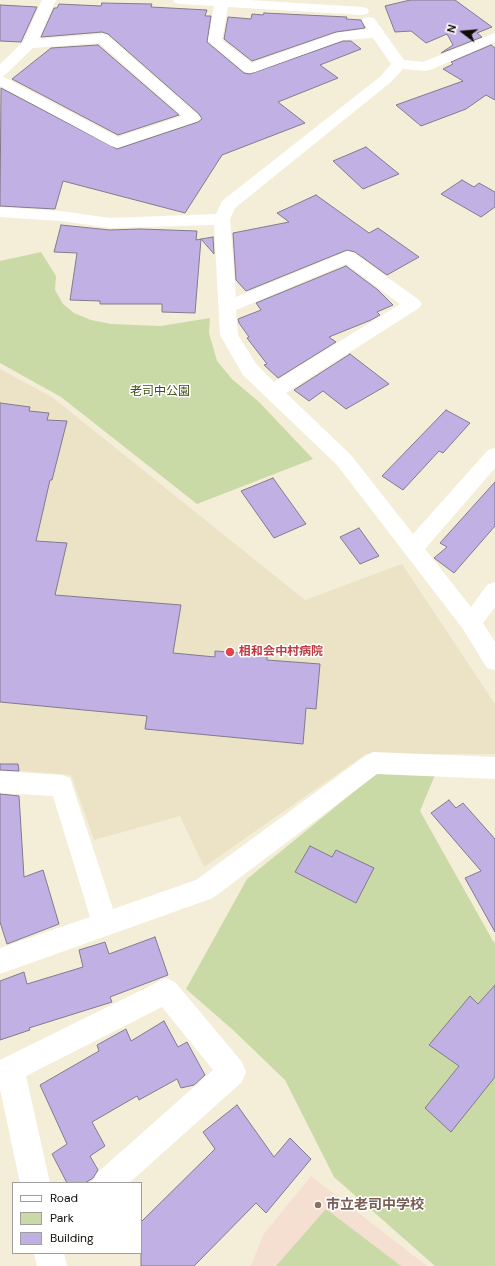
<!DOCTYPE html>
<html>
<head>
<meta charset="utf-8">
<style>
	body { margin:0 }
	#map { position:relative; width:495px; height:1266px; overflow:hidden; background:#f4eed8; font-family:"DM Sans",sans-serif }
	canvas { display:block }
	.legend { position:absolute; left:12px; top:1182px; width:130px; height:72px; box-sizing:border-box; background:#fff; border:1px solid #9f9e9c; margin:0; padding:5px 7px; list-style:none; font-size:12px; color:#100d07 }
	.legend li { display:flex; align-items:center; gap:8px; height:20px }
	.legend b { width:20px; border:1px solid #9f9e9c }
	.north { position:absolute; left:443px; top:12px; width:40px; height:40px; -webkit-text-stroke:3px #fff; paint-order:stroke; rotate:286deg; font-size:11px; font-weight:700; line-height:16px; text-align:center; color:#100d07 }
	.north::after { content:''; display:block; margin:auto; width:14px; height:18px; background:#100d07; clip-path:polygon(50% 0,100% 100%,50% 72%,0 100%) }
</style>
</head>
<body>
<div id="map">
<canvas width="495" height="1266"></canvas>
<ul class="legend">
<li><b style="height:5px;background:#fff"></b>Road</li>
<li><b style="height:11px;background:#c9daa6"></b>Park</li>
<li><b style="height:11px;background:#c0b0e3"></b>Building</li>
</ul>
<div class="north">N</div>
</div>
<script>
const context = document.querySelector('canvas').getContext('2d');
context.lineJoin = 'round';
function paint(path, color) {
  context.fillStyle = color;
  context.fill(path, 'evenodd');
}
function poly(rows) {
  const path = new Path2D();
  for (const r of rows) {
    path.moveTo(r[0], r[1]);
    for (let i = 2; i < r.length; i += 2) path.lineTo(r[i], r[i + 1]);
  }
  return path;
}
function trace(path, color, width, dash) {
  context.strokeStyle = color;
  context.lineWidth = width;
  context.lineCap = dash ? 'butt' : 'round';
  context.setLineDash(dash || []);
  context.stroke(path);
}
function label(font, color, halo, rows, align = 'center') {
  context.font = font + ' "DM Sans","Noto Sans JP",sans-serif';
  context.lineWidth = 3;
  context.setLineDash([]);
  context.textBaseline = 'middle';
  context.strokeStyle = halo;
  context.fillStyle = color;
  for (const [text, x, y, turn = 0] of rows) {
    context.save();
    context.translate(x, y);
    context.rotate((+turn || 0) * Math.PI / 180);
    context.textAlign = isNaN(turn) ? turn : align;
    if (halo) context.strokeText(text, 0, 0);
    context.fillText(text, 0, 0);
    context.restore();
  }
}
paint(poly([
	[0,369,52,397,305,600,402,564,495,704,495,754,366,754,204,867,180,816,94,840,71,775,0,769]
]), '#ece2c5');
paint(poly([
	[311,1176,427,1266,251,1266,263,1235]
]), '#f4dfd1');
paint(poly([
	[41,252,56,276,55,290,63,304,74,313,91,320,111,324,161,326,210,318,209,333,217,361,232,379,259,402,313,459,197,504,61,397,0,363,0,261],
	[378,772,435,775,420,811,493,941,495,943,495,1266,435,1266,334,1177,285,1080,233,1030,186,989,247,879],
	[326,1209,401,1266,276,1266]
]), '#c9daa6');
const building = poly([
	[410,0,455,0,492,27,477,33,482,37,441,53,453,45,447,34,426,43,411,31,395,32,385,6,410,0],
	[102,3,152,4,151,7,207,10,205,16,211,16,207,42,244,73,250,74,343,41,351,41,361,49,320,65,338,78,278,102,305,123,222,155,185,213,63,181,55,209,0,206,1,88,117,149,198,122,202,119,199,114,108,34,102,32,41,37,54,8,57,8,59,4,101,6,102,3],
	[0,5,37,7,21,42,0,41,0,5],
	[264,13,347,17,346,19,361,20,365,28,336,32,252,61,224,39,228,17,251,19,252,14,263,15,264,13],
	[98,45,179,115,118,135,12,79,51,48,98,45],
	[491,45,495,48,495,100,486,95,466,109,421,126,396,105,463,81,443,69,453,64,451,62,491,45],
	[366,147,399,174,363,189,333,161,366,147],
	[462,180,474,187,479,183,495,192,495,207,481,217,441,194,462,180],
	[316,195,369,233,378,228,419,257,387,275,355,252,347,250,246,291,236,280,233,233,289,222,277,213,316,195],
	[61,225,110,230,140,229,197,231,196,240,201,239,195,313,162,312,162,304,100,304,100,301,70,300,77,253,54,252,61,225],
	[213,237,214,254,201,239,213,237],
	[346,266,378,290,393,305,377,312,380,315,371,320,329,337,336,342,278,378,264,365,267,364,247,338,249,337,239,323,238,319,261,310,256,303,346,266],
	[350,354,389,384,346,409,323,391,309,401,294,390,350,354],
	[0,403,30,407,29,411,49,413,47,420,67,421,52,480,50,480,36,541,67,543,55,595,181,605,173,653,215,657,215,651,267,655,267,660,320,664,316,709,306,708,303,744,145,729,147,716,0,702,0,403],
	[446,410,470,423,443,453,439,451,403,490,382,476,446,410],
	[273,478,306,524,274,538,241,491,273,478],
	[495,482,495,526,454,573,434,558,447,547,440,543,495,482],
	[359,528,379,556,360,564,340,537,359,528],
	[0,764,18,764,19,771,0,770,0,764],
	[0,794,19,796,24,877,43,870,59,924,7,944,0,922,0,794],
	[449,800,456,808,463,803,495,839,495,932,465,878,481,871,431,813,449,800],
	[310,846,332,857,336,850,374,868,356,903,295,872,310,846],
	[155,937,168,975,110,997,112,1002,29,1028,30,1030,0,1040,0,981,24,972,27,984,83,967,79,950,105,942,109,954,155,937],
	[495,985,495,1077,451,1132,425,1108,459,1066,429,1045,470,996,478,1004,495,985],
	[164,1021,178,1047,187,1042,205,1075,194,1085,181,1088,177,1079,139,1100,137,1096,92,1122,105,1146,90,1156,98,1170,93,1178,85,1183,67,1183,52,1154,67,1144,40,1085,99,1051,97,1045,126,1029,131,1041,164,1021],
	[237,1105,274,1157,290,1138,311,1159,266,1213,256,1203,194,1266,141,1266,141,1222,215,1149,203,1132,237,1105]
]);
paint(building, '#c0b0e3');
trace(building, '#817b8e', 1);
paint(poly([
	[42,0,56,0,39,39,102,34,107,35,198,115,201,118,198,121,117,148,111,146,0,86,0,64,23,42,42,0],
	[99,43,182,116,118,137,2,76,5,75,33,48,99,43],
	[173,0,249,0,362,7,367,8,369,11,367,14,362,15,228,7,222,40,252,63,336,33,368,29,362,21,364,18,369,17,374,18,404,60,423,62,495,33,495,42,430,70,425,71,403,69,391,82,235,208,230,219,236,297,348,251,354,253,419,300,422,304,419,308,286,393,351,455,413,534,488,450,495,448,495,468,425,549,471,607,487,585,495,582,495,607,483,623,495,642,495,670,487,668,463,629,337,465,243,375,220,335,214,225,110,228,61,221,0,217,0,207,61,211,110,218,216,214,222,201,381,76,391,64,373,38,343,40,255,72,250,73,245,72,208,41,214,6,180,4,175,3,173,0],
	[346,264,400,304,274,382,257,365,238,335,236,310,346,264],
	[373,752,495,757,495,779,377,774,213,898,0,974,0,948,90,917,53,796,0,793,0,771,62,775,70,778,113,909,196,880,365,756,373,752],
	[166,978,175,982,242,1062,246,1072,242,1082,129,1183,92,1183,97,1173,213,1070,162,1007,26,1076,50,1183,20,1183,0,1089,0,1060,166,978],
	[34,1253,64,1253,67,1266,37,1266,34,1253]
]), '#fff');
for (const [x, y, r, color] of [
	[230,652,5,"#e0444e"],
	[318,1205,4,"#8d6e63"]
]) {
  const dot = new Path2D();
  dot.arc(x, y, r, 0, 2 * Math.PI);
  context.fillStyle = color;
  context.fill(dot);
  trace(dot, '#fff', 1.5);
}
label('12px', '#414f15', '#fff', [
	["老司中公園",160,392]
]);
label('bold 12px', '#be3a42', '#fff', [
	["相和会中村病院",239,652]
], 'left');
label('bold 14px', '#785e54', '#fff', [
	["市立老司中学校",326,1205]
], 'left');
</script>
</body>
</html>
